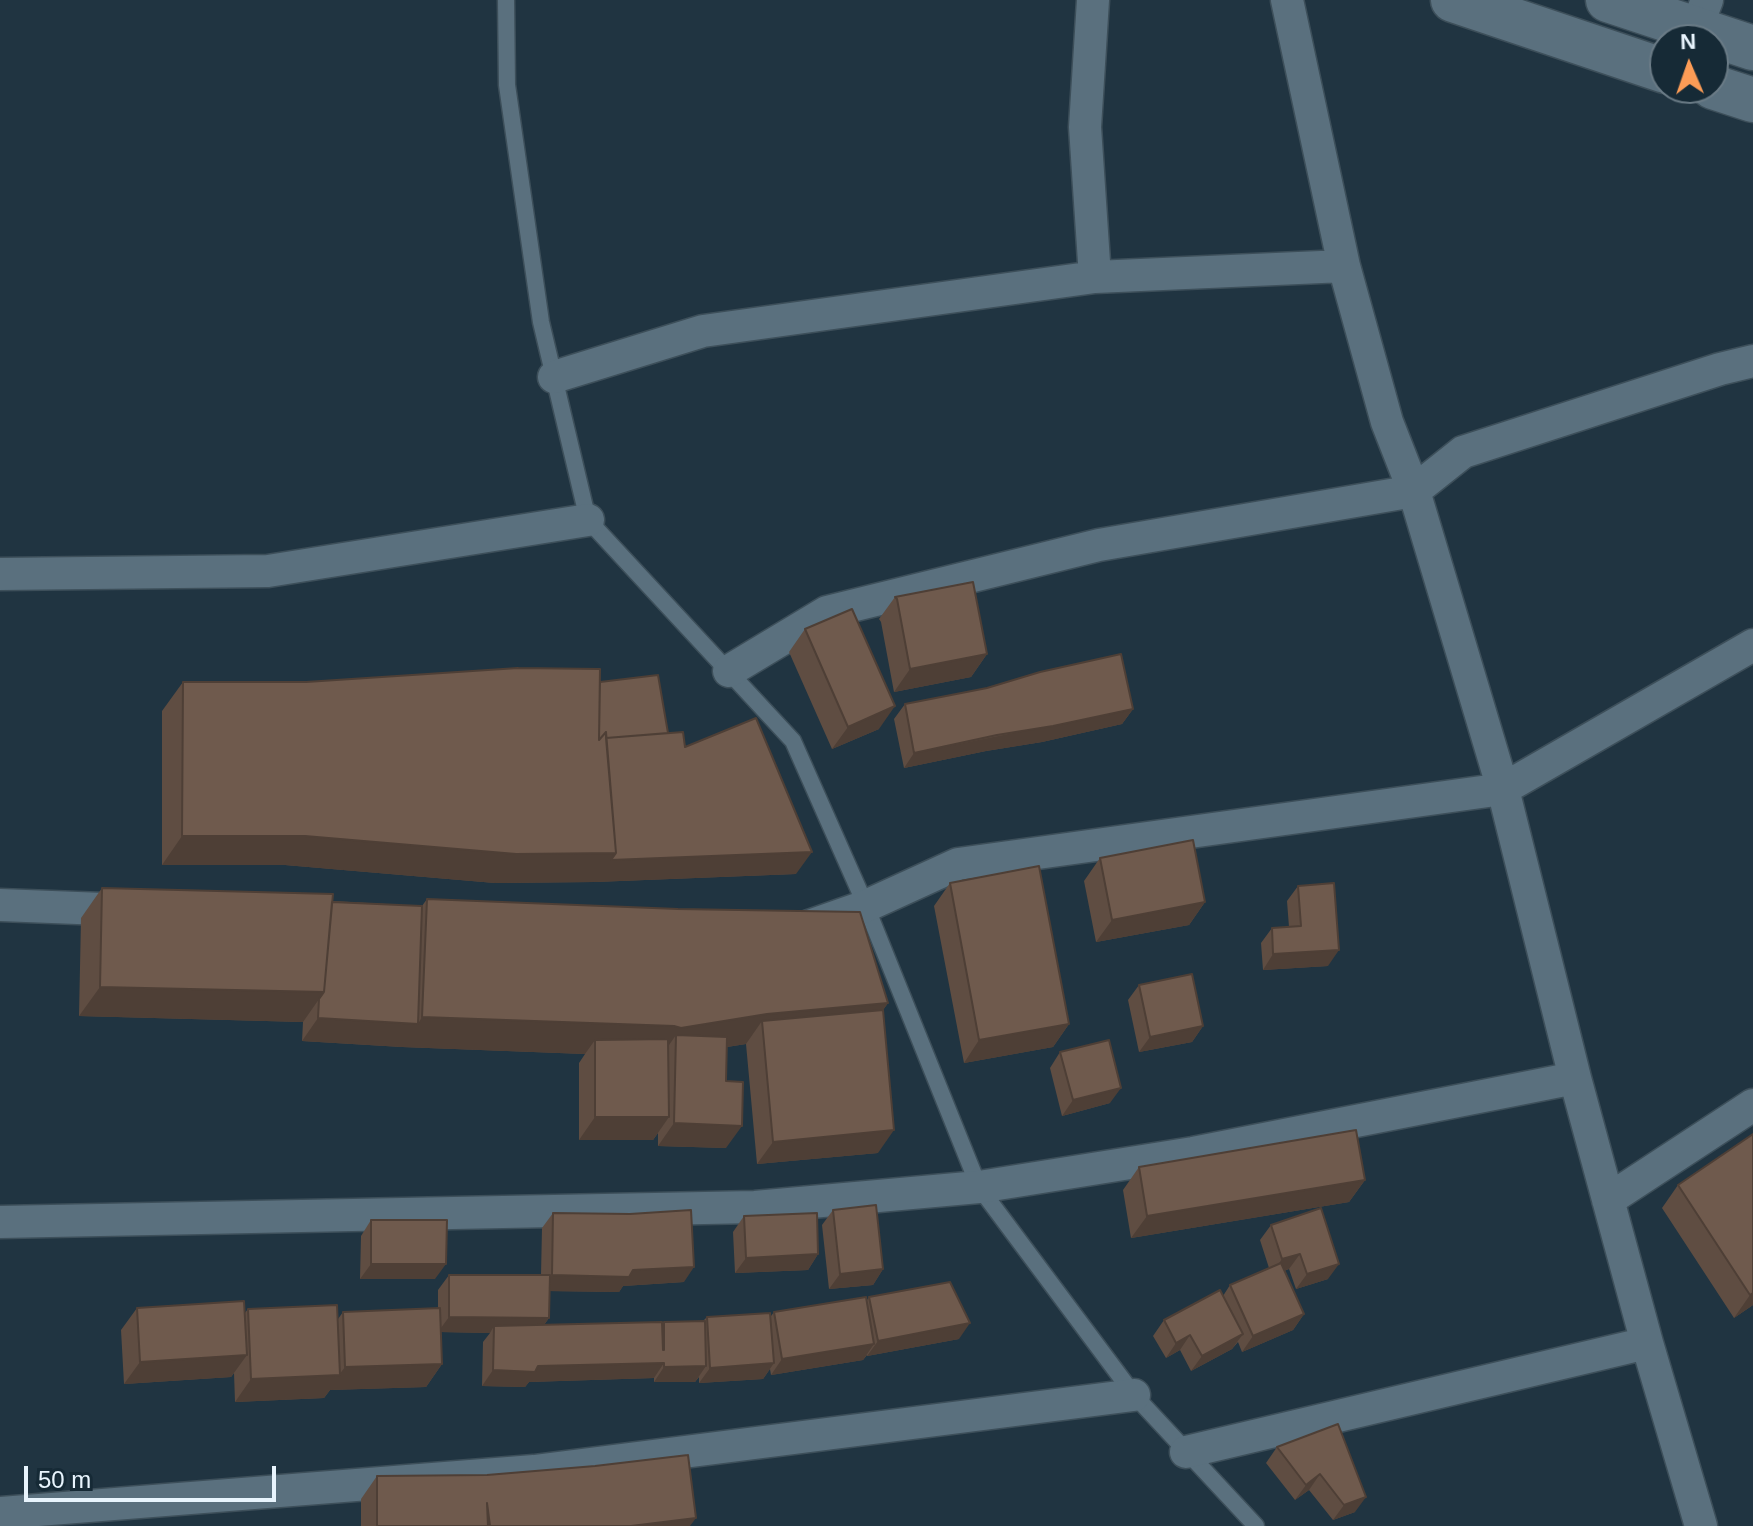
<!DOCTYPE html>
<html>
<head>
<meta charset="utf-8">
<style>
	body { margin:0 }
	#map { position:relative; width:1753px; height:1526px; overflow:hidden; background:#203441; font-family:Helvetica,sans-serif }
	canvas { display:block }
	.north { position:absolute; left:1649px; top:24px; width:80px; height:80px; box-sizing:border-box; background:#162a36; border:2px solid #6a7b86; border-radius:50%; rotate:358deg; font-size:22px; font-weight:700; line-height:32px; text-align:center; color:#e8f4fd }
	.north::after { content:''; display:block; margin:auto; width:28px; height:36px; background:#fd9c56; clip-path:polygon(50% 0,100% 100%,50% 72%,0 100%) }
	.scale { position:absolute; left:24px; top:1466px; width:252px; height:36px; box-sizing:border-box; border:4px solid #e8f4fd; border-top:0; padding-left:10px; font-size:24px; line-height:28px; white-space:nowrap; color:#e8f4fd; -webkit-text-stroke:6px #162a36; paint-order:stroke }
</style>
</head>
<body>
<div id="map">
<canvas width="1753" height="1526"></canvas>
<div class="north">N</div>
<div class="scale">50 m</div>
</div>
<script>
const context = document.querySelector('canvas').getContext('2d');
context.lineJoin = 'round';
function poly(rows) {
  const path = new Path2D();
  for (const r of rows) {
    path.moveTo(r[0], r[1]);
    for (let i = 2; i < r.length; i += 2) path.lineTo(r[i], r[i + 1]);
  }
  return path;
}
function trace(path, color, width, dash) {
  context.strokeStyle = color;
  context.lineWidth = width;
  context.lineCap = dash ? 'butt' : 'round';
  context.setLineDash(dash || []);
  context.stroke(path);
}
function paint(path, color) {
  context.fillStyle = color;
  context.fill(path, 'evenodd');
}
const service = poly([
	[506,0,507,85,541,322,588,520,793,741,866,906,979,1187,1134,1395,1256,1526]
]);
const minor = poly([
	[1093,0,1085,127,1095,277],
	[1287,0,1344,266,1387,422,1414,491,1503,789,1575,1078,1647,1343,1701,1526],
	[1696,29,1707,0],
	[554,377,703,331,1095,277,1344,266],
	[0,574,268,571,588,520],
	[729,671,827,612,1099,545,1414,491,1463,452,1720,369,1753,361],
	[0,905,129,910],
	[809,926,866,906,958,864,1503,789,1753,645],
	[1608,1200,1753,1105],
	[0,1222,755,1207,979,1187,1193,1153,1575,1078],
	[1186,1452,1647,1343],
	[0,1513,534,1471,1134,1395]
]);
const secondary = poly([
	[1453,0,1665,71],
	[1608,0,1753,48],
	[1713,87,1753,100]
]);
trace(service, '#3d4f5a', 19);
trace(minor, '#3d4f5a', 35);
trace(secondary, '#3d4f5a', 47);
trace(service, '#5a707e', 16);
trace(minor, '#5a707e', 32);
trace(secondary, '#5a707e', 44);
paint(poly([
	[895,597,987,654,971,677,894,692,881,622,879,619],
	[805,629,879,729,832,749,789,652],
	[183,682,600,682,668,733,685,747,796,874,595,882,495,883,285,865,162,865,162,711],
	[905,704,1133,709,1122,724,1042,742,986,751,904,768,894,719],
	[1100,858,1205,902,1189,925,1096,942,1084,881],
	[950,883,1069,1024,1053,1047,964,1063,934,906],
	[1298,886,1328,966,1263,970,1261,943,1272,928,1289,927,1287,901],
	[102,888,422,906,427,899,888,1003,883,1010,878,1153,757,1164,746,1044,727,1047,726,1148,658,1146,658,1133,653,1140,579,1140,579,1063,585,1054,402,1047,302,1041,303,1022,79,1016,81,918],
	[1139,985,1203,1026,1192,1042,1139,1052,1128,1000],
	[1060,1052,1110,1103,1062,1116,1050,1068],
	[1753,1134,1753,1305,1734,1318,1662,1208,1678,1185],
	[1139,1167,1365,1180,1349,1202,1131,1238,1123,1190],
	[833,1210,883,1269,873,1285,829,1289,822,1225],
	[553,1213,684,1282,623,1286,619,1292,550,1291,549,1318,544,1325,662,1325,664,1322,703,1321,707,1317,771,1316,774,1312,867,1300,869,1297,959,1339,867,1356,867,1355,863,1360,771,1375,770,1369,763,1379,699,1383,699,1377,695,1382,654,1382,654,1378,529,1382,525,1387,482,1386,483,1342,490,1333,441,1332,442,1364,426,1387,330,1390,324,1398,235,1402,234,1373,231,1377,124,1384,121,1330,137,1308,244,1314,248,1309,338,1319,343,1312,438,1308,438,1290,449,1275,541,1275,542,1228],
	[744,1216,818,1254,808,1270,735,1273,733,1232],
	[371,1220,435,1279,360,1279,361,1236],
	[1271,1225,1328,1279,1296,1289,1289,1269,1284,1271,1304,1314,1293,1330,1242,1352,1238,1342,1232,1349,1191,1371,1180,1350,1166,1358,1153,1336,1164,1320,1223,1296,1230,1285,1269,1268,1260,1240],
	[1338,1424,1355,1512,1333,1520,1309,1490,1295,1500,1266,1463,1277,1447],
	[377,1476,690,1526,361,1526,361,1499]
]), '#5f4d42');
paint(poly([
	[987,654,971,677,894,692,910,669],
	[895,706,879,729,832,749,848,727],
	[1133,709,1122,724,1042,742,986,751,904,768,914,753],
	[182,836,305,836,812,852,796,874,595,882,495,883,285,865,162,865],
	[1205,902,1189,925,1096,942,1112,920],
	[1339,950,1328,966,1263,970,1273,954],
	[100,987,324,992,303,1022,79,1016],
	[888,1003,867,1033,762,1021,746,1044,675,1055,676,1035,660,1058,595,1040,585,1054,402,1047,302,1041,318,1018,418,1024,422,1017,767,1014],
	[1069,1024,1053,1047,964,1063,979,1040],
	[1203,1026,1192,1042,1139,1052,1150,1037],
	[1121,1088,1110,1103,1062,1116,1073,1100],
	[595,1117,669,1117,653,1140,579,1140],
	[674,1123,742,1126,726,1148,658,1146],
	[894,1130,878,1153,757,1164,773,1142],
	[1365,1180,1349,1202,1131,1238,1147,1216],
	[818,1254,808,1270,735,1273,746,1258],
	[1300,1254,1289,1269,1271,1275,1282,1259],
	[371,1264,446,1264,435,1279,360,1279],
	[1339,1264,1328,1279,1296,1289,1307,1274],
	[694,1267,684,1282,623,1286,619,1292,541,1291,552,1275],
	[883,1269,873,1285,829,1289,840,1274],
	[1753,1293,1753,1305,1734,1318,1750,1295],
	[1304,1314,1293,1330,1242,1352,1253,1336],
	[449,1317,549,1318,538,1333,494,1326,490,1333,438,1332],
	[970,1323,959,1339,867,1356,878,1341],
	[1243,1334,1232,1349,1191,1371,1202,1356],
	[1190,1335,1180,1350,1166,1358,1176,1343],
	[874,1344,863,1360,771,1375,782,1359],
	[247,1355,231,1377,124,1384,140,1362],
	[664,1363,654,1378,529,1382,525,1387,482,1386,493,1370,538,1366],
	[774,1363,763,1379,699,1383,710,1368],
	[442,1364,426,1387,330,1390,324,1398,235,1402,251,1379,339,1375,345,1367],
	[706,1366,695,1382,654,1382,664,1367],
	[1320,1474,1309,1490,1295,1500,1306,1485],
	[1366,1497,1355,1512,1333,1520,1344,1505],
	[696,1518,690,1526,631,1526]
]), '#4e3f36');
const building = poly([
	[973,582,987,654,910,669,897,599,895,597,973,582],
	[852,609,895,706,848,727,805,629,852,609],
	[1121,654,1133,709,1053,726,997,735,914,753,905,704,987,688,1040,672,1121,654],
	[518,668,600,669,599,740,606,732,616,853,516,854,305,836,182,836,183,682,306,682,518,668],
	[658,675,668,733,606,738,606,732,599,740,600,682,658,675],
	[756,718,812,852,611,860,616,853,606,738,683,732,685,747,756,718],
	[1193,840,1205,902,1112,920,1100,858,1193,840],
	[1039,866,1069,1024,979,1040,950,883,1039,866],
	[1334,883,1339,950,1273,954,1272,928,1301,926,1298,886,1334,883],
	[102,888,333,894,324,992,100,987,102,888],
	[427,899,678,909,860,912,888,1003,767,1014,681,1028,674,1026,422,1017,427,899],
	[332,902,422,906,418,1024,318,1018,319,999,324,992,332,902],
	[1192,974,1203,1026,1150,1037,1139,985,1192,974],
	[883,1010,894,1130,773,1142,762,1021,883,1010],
	[676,1035,727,1037,726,1081,743,1082,742,1126,674,1123,676,1035],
	[668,1039,669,1117,595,1117,595,1040,668,1039],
	[1109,1040,1121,1088,1073,1100,1060,1052,1109,1040],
	[1356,1130,1365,1180,1147,1216,1139,1167,1356,1130],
	[1753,1134,1753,1293,1750,1295,1678,1185,1753,1134],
	[876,1205,883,1269,840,1274,833,1210,876,1205],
	[1321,1208,1339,1264,1307,1274,1300,1254,1282,1259,1271,1225,1321,1208],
	[691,1210,694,1267,633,1270,629,1277,552,1275,553,1213,630,1214,691,1210],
	[817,1213,818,1254,746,1258,744,1216,817,1213],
	[371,1220,447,1220,446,1264,371,1264,371,1220],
	[1281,1263,1304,1314,1253,1336,1230,1285,1281,1263],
	[449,1275,550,1275,549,1318,449,1317,449,1275],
	[950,1282,970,1323,878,1341,869,1297,950,1282],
	[1220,1290,1243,1334,1202,1356,1190,1335,1176,1343,1164,1320,1220,1290],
	[866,1297,874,1344,782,1359,774,1312,866,1297],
	[244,1301,247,1355,140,1362,137,1308,244,1301],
	[337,1305,340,1375,251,1379,248,1309,337,1305],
	[440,1308,442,1364,345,1367,343,1312,440,1308],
	[770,1313,774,1363,710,1368,707,1317,770,1313],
	[705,1321,706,1366,664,1367,664,1363,538,1366,535,1372,493,1370,494,1326,662,1322,663,1350,664,1350,664,1322,705,1321],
	[1338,1424,1366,1497,1344,1505,1320,1474,1306,1485,1277,1447,1338,1424],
	[688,1455,696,1518,631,1526,490,1526,487,1503,488,1526,377,1526,377,1476,487,1475,595,1466,688,1455]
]);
paint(building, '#6f5a4d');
trace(building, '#4e3f36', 2);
</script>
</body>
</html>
